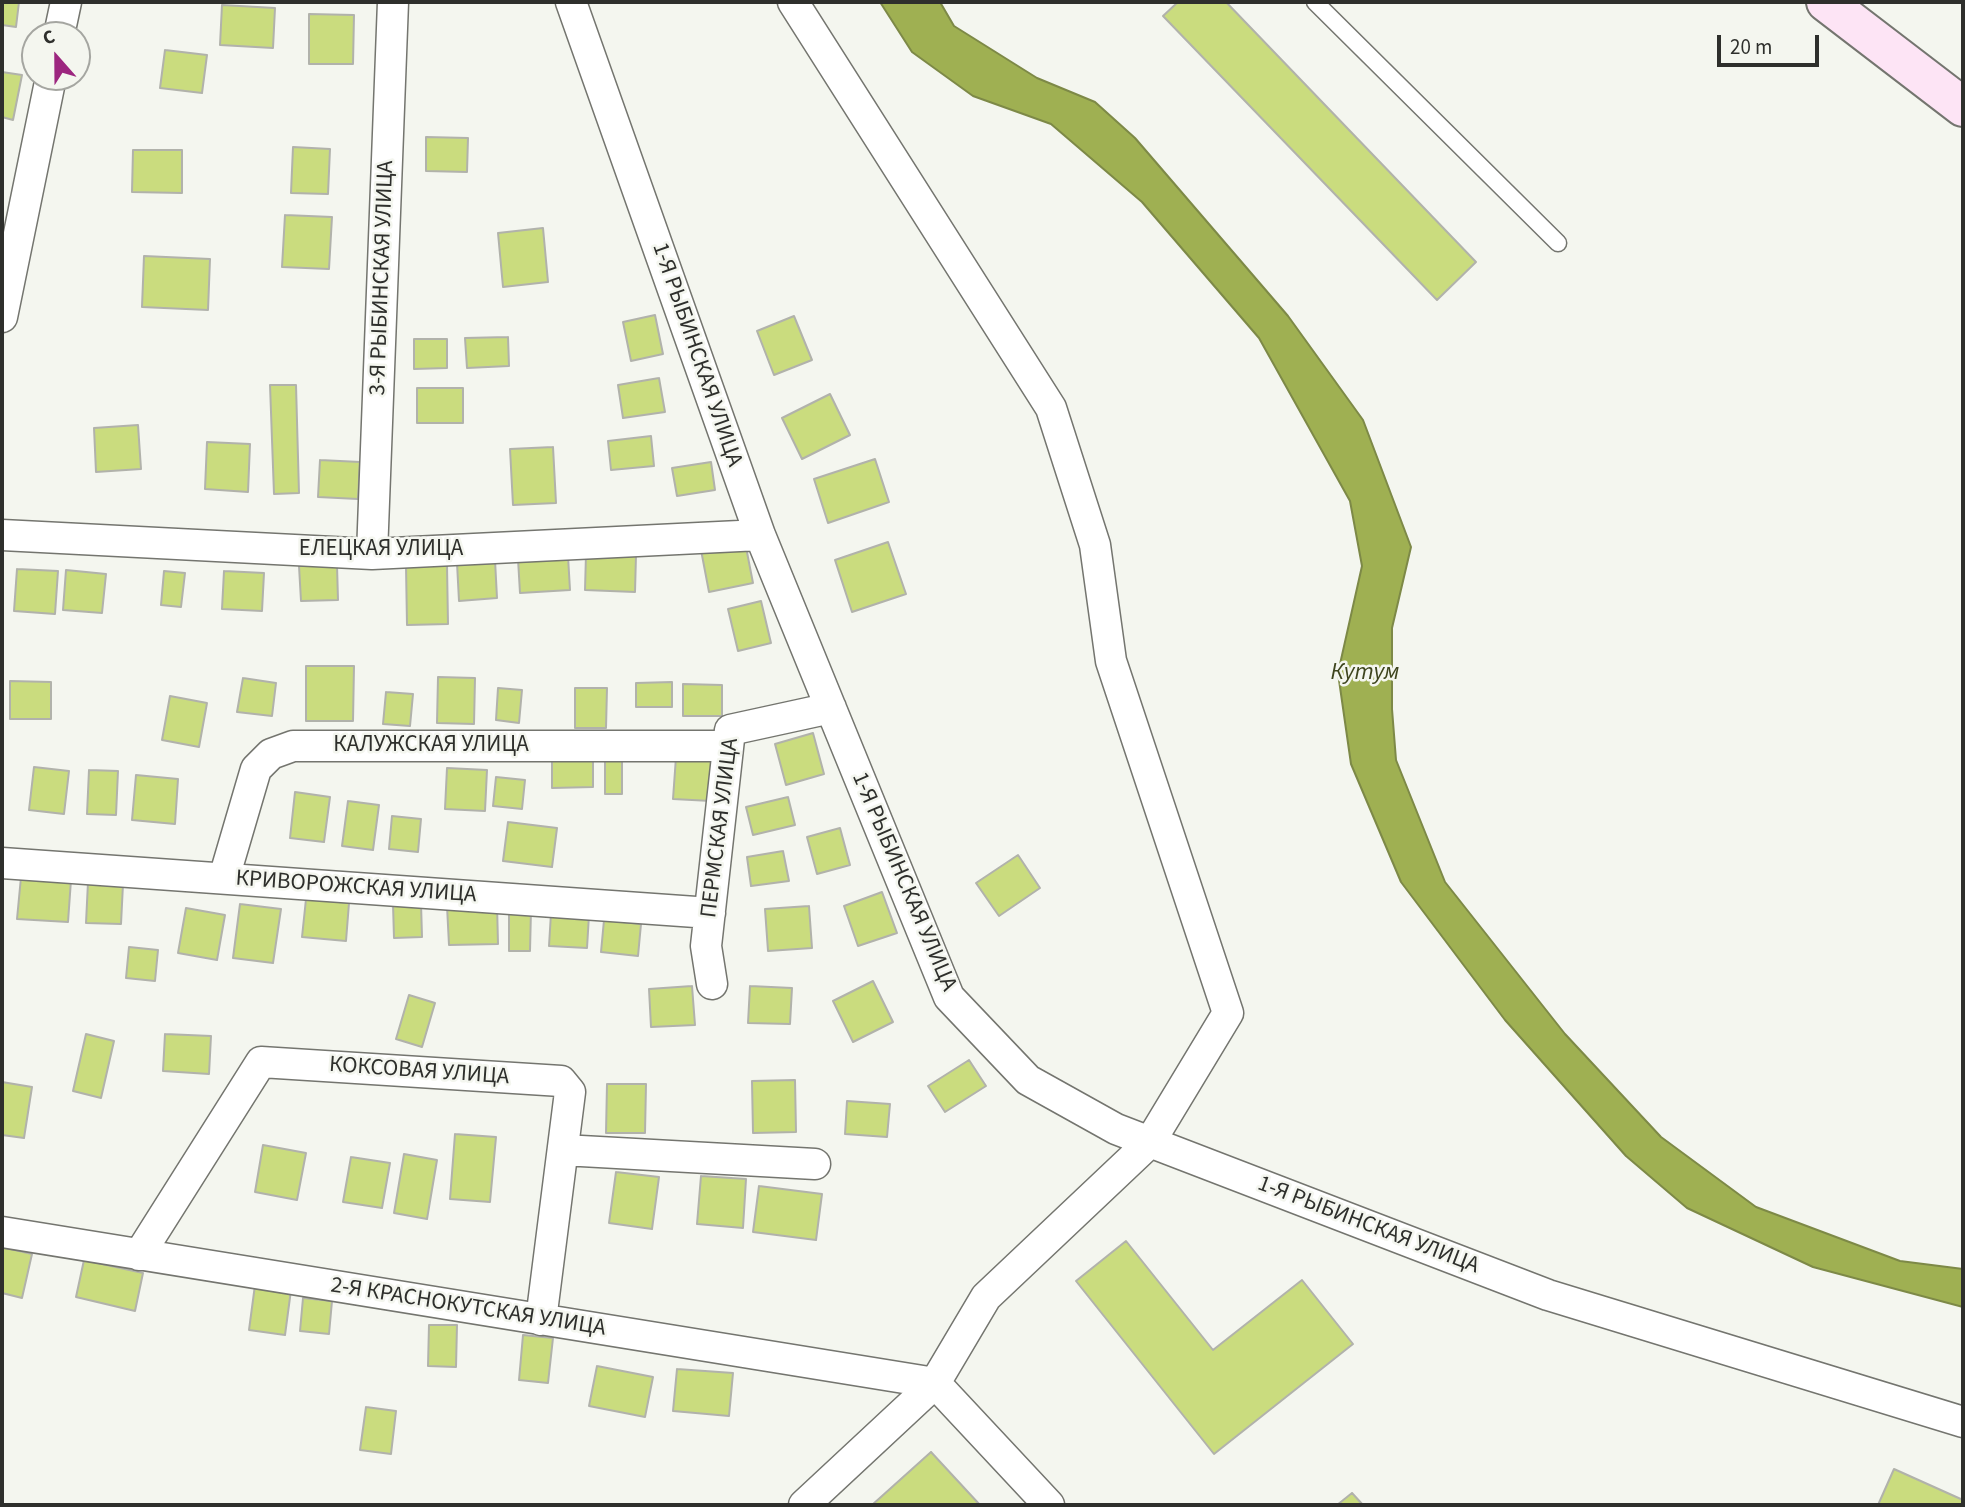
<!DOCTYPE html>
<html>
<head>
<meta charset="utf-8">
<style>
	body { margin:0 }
	#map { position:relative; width:1965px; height:1507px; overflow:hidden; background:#f4f6ef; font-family:"Source Sans 3",sans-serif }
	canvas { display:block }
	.frame { position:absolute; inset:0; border:4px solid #2e2f2c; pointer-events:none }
	.north { position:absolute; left:21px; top:21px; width:70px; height:70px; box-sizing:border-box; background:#f4f6ef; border:2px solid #a5a6a1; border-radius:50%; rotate:339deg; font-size:19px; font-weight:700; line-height:28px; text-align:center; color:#2e2f2c }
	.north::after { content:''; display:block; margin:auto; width:24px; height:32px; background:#9c267f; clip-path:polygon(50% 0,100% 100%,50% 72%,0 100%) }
	.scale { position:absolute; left:1717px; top:35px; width:102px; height:32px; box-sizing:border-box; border:4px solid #2e2f2c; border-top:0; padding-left:9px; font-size:21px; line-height:24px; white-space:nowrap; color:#2e2f2c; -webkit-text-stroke:5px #f4f6ef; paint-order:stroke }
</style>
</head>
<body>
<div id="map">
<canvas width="1965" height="1507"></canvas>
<div class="frame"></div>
<div class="north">С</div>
<div class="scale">20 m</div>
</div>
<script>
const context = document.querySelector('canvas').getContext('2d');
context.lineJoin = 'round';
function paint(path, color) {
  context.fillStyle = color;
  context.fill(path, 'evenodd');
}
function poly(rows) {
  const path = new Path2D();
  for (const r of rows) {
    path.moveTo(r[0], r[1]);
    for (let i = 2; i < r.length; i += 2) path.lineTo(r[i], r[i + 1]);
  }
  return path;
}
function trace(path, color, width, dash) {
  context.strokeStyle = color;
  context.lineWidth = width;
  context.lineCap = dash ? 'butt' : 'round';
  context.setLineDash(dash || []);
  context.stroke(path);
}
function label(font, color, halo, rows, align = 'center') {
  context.font = font + ' "Source Sans 3",sans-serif';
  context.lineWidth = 5;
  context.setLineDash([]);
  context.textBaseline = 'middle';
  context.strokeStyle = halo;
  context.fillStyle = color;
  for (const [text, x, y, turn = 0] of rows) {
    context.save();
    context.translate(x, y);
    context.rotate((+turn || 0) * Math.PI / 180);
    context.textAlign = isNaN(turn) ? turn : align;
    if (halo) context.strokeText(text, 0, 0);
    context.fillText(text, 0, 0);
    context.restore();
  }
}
const water = poly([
	[880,2,940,2,954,26,1037,78,1095,102,1135,138,1288,316,1363,420,1411,547,1392,628,1392,709,1396,760,1445,882,1565,1034,1661,1137,1756,1207,1900,1261,1963,1269,1963,1307,1813,1267,1687,1208,1626,1156,1505,1020,1401,882,1351,764,1338,673,1362,566,1350,501,1259,338,1142,202,1051,124,973,96,912,52,880,2]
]);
paint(water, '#9fb052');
trace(water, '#7d8947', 2);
const building = poly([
	[2,2,19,2,16,27,2,25,2,2],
	[1178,2,1226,2,1476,262,1437,300,1163,16,1178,2],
	[222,5,275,8,273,48,220,45,222,5],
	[309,14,354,15,353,64,309,64,309,14],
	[165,50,207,55,202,93,160,88,165,50],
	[2,72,22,75,13,120,2,117,2,72],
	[426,137,468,138,467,172,426,171,426,137],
	[293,147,330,149,328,194,291,193,293,147],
	[133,150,182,150,182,193,132,192,133,150],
	[285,215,332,217,329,269,282,267,285,215],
	[543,228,548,282,503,287,498,233,543,228],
	[144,256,210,259,208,310,142,307,144,256],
	[655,315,663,354,631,361,623,322,655,315],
	[794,316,812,360,774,375,757,331,794,316],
	[508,337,509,366,467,368,465,338,508,337],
	[414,339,447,339,447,368,414,369,414,339],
	[659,378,665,412,623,418,618,385,659,378],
	[270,385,296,385,299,493,274,494,270,385],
	[417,388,463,388,463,423,417,423,417,388],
	[830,394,850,435,802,459,782,418,830,394],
	[138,425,141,469,96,472,94,428,138,425],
	[651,436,654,466,611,470,608,441,651,436],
	[207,442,250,444,248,492,205,489,207,442],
	[553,447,556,503,513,505,510,449,553,447],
	[875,459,889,502,828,523,814,479,875,459],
	[320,460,360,462,358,499,318,497,320,460],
	[711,462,715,490,677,496,672,468,711,462],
	[745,542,753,583,709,592,701,550,745,542],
	[888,542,906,594,852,612,835,560,888,542],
	[586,554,636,555,635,592,585,590,586,554],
	[568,556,570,590,520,593,518,559,568,556],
	[495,560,497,598,459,601,457,563,495,560],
	[337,565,338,600,301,601,299,566,337,565],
	[447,565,448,624,407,625,406,566,447,565],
	[17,569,58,571,55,614,14,611,17,569],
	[66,570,106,574,102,613,63,610,66,570],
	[164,571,185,573,181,607,161,605,164,571],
	[224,571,264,573,262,611,222,609,224,571],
	[761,601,771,643,738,651,728,609,761,601],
	[306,666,354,666,353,721,306,721,306,666],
	[438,677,475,678,474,724,437,723,438,677],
	[243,678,276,683,272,716,237,712,243,678],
	[10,681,51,682,51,719,10,719,10,681],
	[672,682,672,707,636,707,636,683,672,682],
	[683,684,722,685,722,716,683,716,683,684],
	[498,688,522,690,519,723,496,720,498,688],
	[575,688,607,688,606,728,575,728,575,688],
	[386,692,413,694,410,726,383,724,386,692],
	[170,696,207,703,199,747,162,740,170,696],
	[813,733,824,774,786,785,775,744,813,733],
	[552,756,593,756,593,787,552,788,552,756],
	[676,757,714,759,711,801,673,799,676,757],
	[622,760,622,794,605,794,605,761,622,760],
	[34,767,69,771,64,814,29,810,34,767],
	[447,768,487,770,485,811,445,809,447,768],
	[89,770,118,771,116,815,87,814,89,770],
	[136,775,178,779,175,824,132,820,136,775],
	[496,777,525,780,522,809,493,806,496,777],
	[295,792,330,797,324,842,290,838,295,792],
	[788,797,795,825,753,835,746,807,788,797],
	[348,801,379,805,373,850,342,846,348,801],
	[392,816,421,819,418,852,389,849,392,816],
	[508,822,557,828,552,867,503,861,508,822],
	[840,828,850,865,817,874,807,837,840,828],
	[783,851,789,881,751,886,747,857,783,851],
	[1018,855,1040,888,999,916,976,883,1018,855],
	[21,877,71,880,68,922,17,919,21,877],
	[88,882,123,884,121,924,86,923,88,882],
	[882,892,897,933,858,946,844,906,882,892],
	[306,899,349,903,346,941,302,937,306,899],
	[421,903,422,937,394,938,393,904,421,903],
	[240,904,281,909,273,963,233,958,240,904],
	[497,904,498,944,449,945,447,906,497,904],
	[809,906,812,948,768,951,765,909,809,906],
	[186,908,225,915,217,960,178,953,186,908],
	[509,910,531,910,530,951,509,951,509,910],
	[551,913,589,915,587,948,549,946,551,913],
	[604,920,641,924,638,956,601,952,604,920],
	[129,947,158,950,155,981,126,978,129,947],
	[873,981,893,1022,853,1042,833,1001,873,981],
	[692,986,695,1025,651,1027,649,989,692,986],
	[750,986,792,988,790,1024,748,1023,750,986],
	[409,995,435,1003,422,1047,396,1039,409,995],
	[86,1034,114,1041,101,1098,73,1091,86,1034],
	[165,1034,211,1036,209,1074,163,1071,165,1034],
	[969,1060,986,1086,945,1112,928,1086,969,1060],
	[795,1080,796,1132,753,1133,752,1081,795,1080],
	[2,1082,32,1087,24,1138,2,1135,2,1082],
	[607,1084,646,1084,645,1133,606,1133,607,1084],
	[847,1101,890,1104,887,1137,845,1134,847,1101],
	[455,1134,496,1137,490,1202,450,1199,455,1134],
	[263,1145,306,1153,297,1200,255,1192,263,1145],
	[404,1154,437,1160,427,1219,394,1213,404,1154],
	[351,1157,390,1163,382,1208,343,1202,351,1157],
	[616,1172,659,1177,652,1229,609,1223,616,1172],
	[701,1176,746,1179,743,1228,697,1224,701,1176],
	[759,1186,822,1194,816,1240,753,1232,759,1186],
	[1126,1241,1213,1350,1302,1280,1353,1344,1214,1454,1076,1281,1126,1241],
	[2,1247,32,1254,22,1298,2,1293,2,1247],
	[84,1260,143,1273,135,1311,76,1297,84,1260],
	[255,1285,291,1290,285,1335,249,1330,255,1285],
	[303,1298,332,1301,329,1334,300,1331,303,1298],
	[429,1325,457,1325,456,1367,428,1366,429,1325],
	[523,1335,553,1338,548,1383,519,1380,523,1335],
	[597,1366,653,1377,645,1417,589,1406,597,1366],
	[677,1369,733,1373,729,1416,673,1411,677,1369],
	[366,1407,396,1411,391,1454,360,1450,366,1407],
	[931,1452,980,1505,872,1505,931,1452],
	[1894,1469,1963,1500,1963,1505,1878,1505,1894,1469],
	[1352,1493,1363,1505,1337,1505,1352,1493]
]);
paint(building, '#cadc7e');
trace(building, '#b1b2ab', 2);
const lane = poly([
	[1315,2,1558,243]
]);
const street = poly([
	[571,2,760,535,949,997,1028,1080,1116,1129,1548,1295,1963,1422],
	[793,2,1051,408,1095,545,1111,661,1228,1013,1150,1142,986,1297,935,1383,804,1505],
	[59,35,66,2],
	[2,317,51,77],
	[2,535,372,554,760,535],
	[372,554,393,2],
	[2,863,710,913],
	[224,878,256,769,271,754,293,746,728,746],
	[712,984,706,946,730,730,831,708],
	[563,1150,815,1164],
	[2,1232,935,1383],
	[139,1255,261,1062,561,1081,570,1092,541,1320],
	[935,1383,1049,1505]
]);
const secondary = poly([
	[1826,2,1963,107]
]);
trace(lane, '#74756f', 19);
trace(street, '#74756f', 33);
trace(secondary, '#74756f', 42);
trace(lane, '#fff', 16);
trace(street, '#fff', 30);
trace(secondary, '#fde4f5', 38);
label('23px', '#2e2f2c', '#f4f6ef', [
	["3-Я РЫБИНСКАЯ УЛИЦА",383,278,-88],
	["1-Я РЫБИНСКАЯ УЛИЦА",696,355,71],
	["ЕЛЕЦКАЯ УЛИЦА",381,550],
	["КАЛУЖСКАЯ УЛИЦА",431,746],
	["ПЕРМСКАЯ УЛИЦА",721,828,-83],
	["1-Я РЫБИНСКАЯ УЛИЦА",903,882,67],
	["КРИВОРОЖСКАЯ УЛИЦА",356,888,4],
	["КОКСОВАЯ УЛИЦА",419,1072,4],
	["1-Я РЫБИНСКАЯ УЛИЦА",1368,1226,21],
	["2-Я КРАСНОКУТСКАЯ УЛИЦА",468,1308,9]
]);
label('italic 24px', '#3e451e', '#f4f6ef', [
	["Кутум",1365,674]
]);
</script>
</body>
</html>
